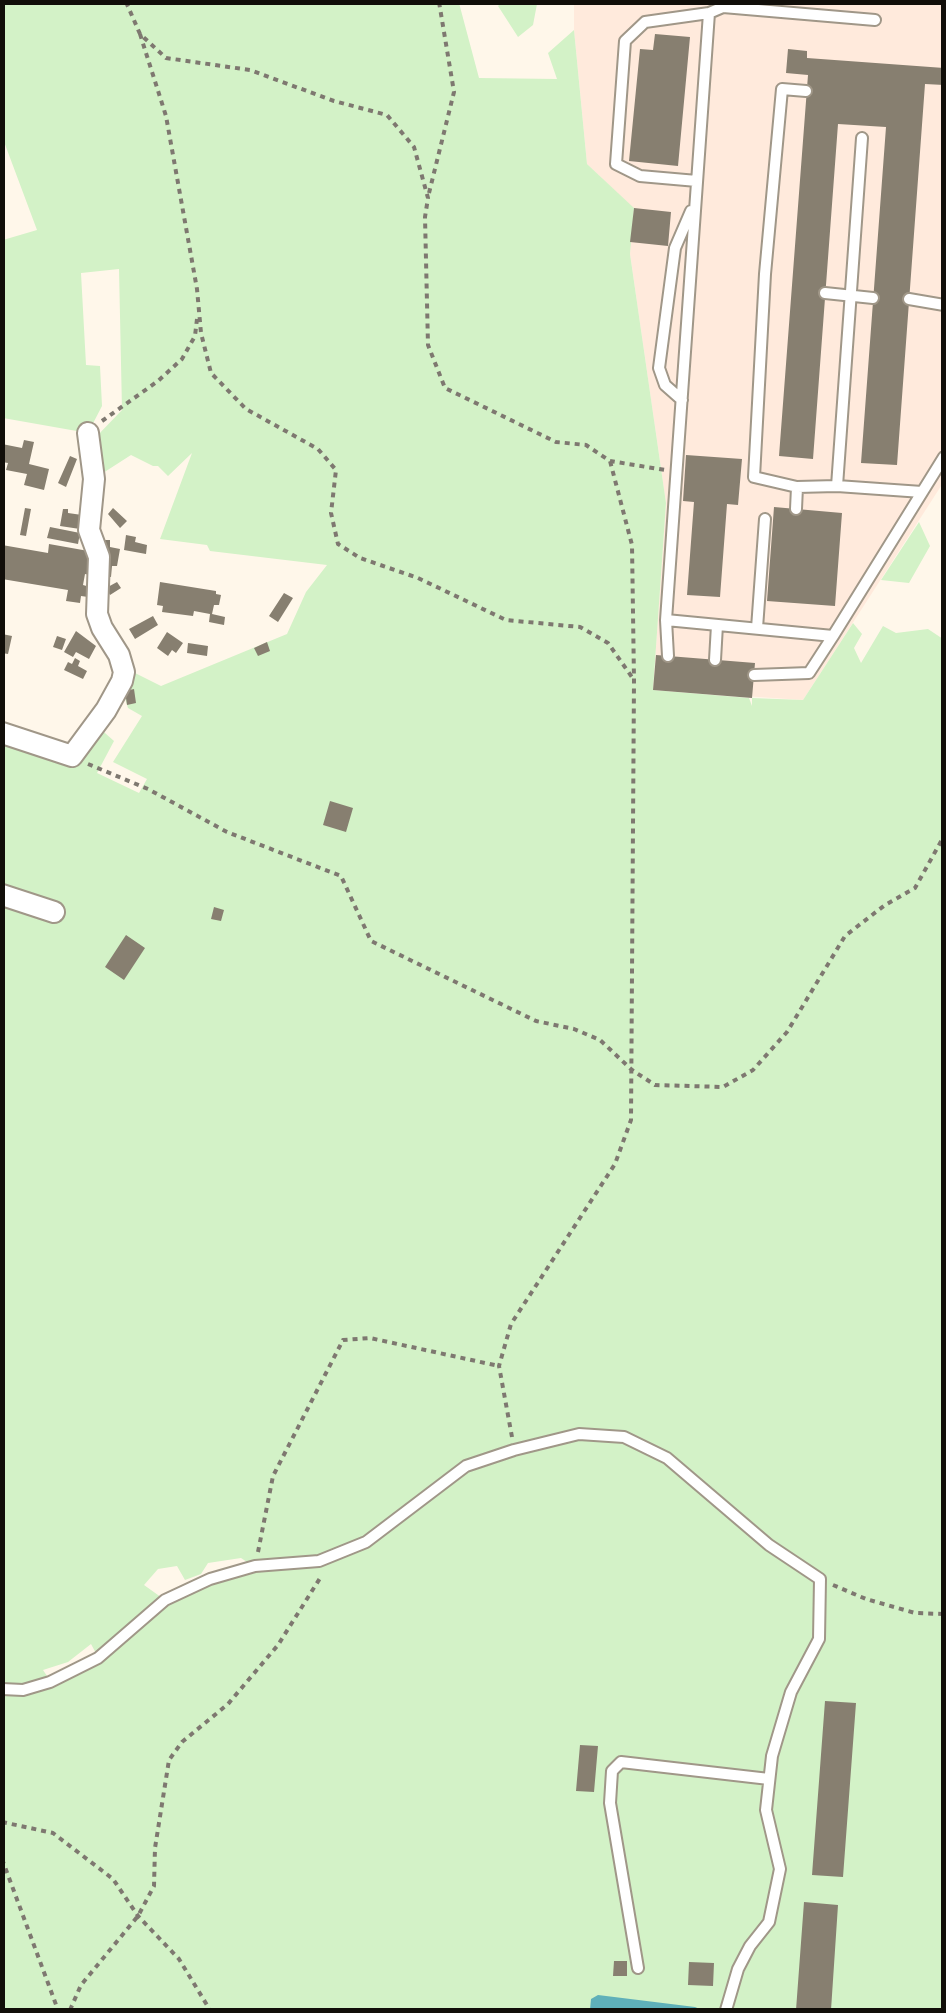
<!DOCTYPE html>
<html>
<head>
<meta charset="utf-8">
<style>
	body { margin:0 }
	#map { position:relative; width:946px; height:2013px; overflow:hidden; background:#fff7ea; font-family:"Alegreya Sans",sans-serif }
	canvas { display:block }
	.frame { position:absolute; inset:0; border:5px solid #110e09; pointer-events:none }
</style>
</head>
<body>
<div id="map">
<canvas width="946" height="2013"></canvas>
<div class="frame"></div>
</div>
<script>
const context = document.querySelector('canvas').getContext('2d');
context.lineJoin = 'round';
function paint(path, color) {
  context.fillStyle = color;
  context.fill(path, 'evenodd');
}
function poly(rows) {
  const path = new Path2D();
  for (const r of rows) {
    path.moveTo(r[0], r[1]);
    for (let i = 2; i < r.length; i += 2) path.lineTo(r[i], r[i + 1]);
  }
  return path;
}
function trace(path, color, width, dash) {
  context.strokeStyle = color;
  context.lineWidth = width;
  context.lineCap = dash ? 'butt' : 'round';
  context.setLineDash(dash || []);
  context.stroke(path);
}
paint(poly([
	[574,3,943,3,943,483,803,700,653,690,666,503,630,254,634,209,587,164,574,30]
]), '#ffeadc');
paint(poly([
	[502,2,536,3,537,4,533,25,518,37,498,6],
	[3,3,459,3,479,78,557,79,548,53,574,30,587,164,634,208,630,254,666,503,653,690,749,698,752,706,752,698,803,700,853,623,862,634,854,648,861,663,883,626,896,633,928,629,943,639,943,2010,3,2010,3,733,65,754,96,725,114,741,97,773,139,793,147,779,113,762,142,716,128,708,121,685,123,667,161,686,287,634,306,592,327,565,210,551,207,545,160,539,192,453,168,476,158,466,153,466,131,455,103,473,95,438,122,410,119,269,81,273,86,365,100,366,102,406,88,433,3,418,3,240,37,230,3,139],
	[241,1558,253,1566,165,1600,144,1585,158,1569,177,1566,185,1580,201,1574,208,1563],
	[91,1644,98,1657,51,1682,43,1670,68,1662],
	[919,522,930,546,909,583,881,580]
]), '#d3f2c7');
paint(poly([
	[598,1995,695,2007,702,2010,590,2010,591,1999]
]), '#5fb0b9');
paint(poly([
	[655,34,690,37,678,166,629,161,640,49,653,50],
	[788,49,807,51,807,58,944,68,944,85,925,84,897,465,861,463,886,127,838,124,813,459,779,456,808,75,786,73],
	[634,208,671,212,668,246,630,242],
	[24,440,34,442,29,464,49,469,44,490,24,485,27,474,6,470,8,463,2,462,2,444,22,448],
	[686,455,742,459,738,505,727,504,720,597,687,595,694,502,683,501],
	[70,456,77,459,66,487,58,483],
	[774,507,842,513,835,606,767,601],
	[25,508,31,509,26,536,20,535],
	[113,508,127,521,120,528,108,514],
	[63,509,68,509,68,513,82,515,80,529,60,526],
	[50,527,80,533,78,544,47,538],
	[126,535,136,537,135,542,147,545,146,554,124,550],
	[104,540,110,540,110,547,120,549,117,566,112,566,111,577,102,576,103,565,109,565,110,560,102,559],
	[49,544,94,552,90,575,85,574,83,585,90,587,88,597,81,596,80,603,66,601,68,590,2,579,2,545,48,553],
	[117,582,121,588,110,595,106,588],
	[160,582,216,591,216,594,221,595,219,605,214,605,212,614,225,617,224,625,209,622,210,614,194,611,193,616,162,612,163,606,157,605],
	[284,593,293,598,278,622,269,616],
	[153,616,158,625,135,639,129,629],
	[76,631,96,646,89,659,76,652,73,657,64,652],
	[167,632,183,643,176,653,172,650,168,656,157,648],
	[2,634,12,636,8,654,2,653],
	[57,636,66,639,62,650,53,647],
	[267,642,270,651,258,656,254,648],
	[188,643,208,646,207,656,187,653],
	[656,655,755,663,752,698,653,690],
	[75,658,80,661,78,666,87,671,83,679,64,670,68,662,72,664],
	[134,689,136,703,127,705,125,691],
	[330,801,353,808,346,832,323,825],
	[214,907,224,910,221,921,211,919],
	[126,935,145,948,124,980,105,967],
	[825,1701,856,1703,843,1877,812,1875],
	[580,1745,598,1746,594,1792,576,1791],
	[804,1902,838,1905,831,2010,796,2010],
	[614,1961,627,1961,627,1976,613,1976],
	[689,1962,714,1963,713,1986,688,1985]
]), '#877f70');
const service = poly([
	[875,20,723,7,709,13,666,620,833,636,944,457],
	[806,91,782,89,765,274,754,477,797,487,837,486,922,492],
	[697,181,640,176,616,164,625,41,645,22,709,13],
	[825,293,873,298],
	[909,299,944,305],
	[682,400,665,385,659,368,675,248,691,211],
	[837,486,862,138],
	[796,509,797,487],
	[666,620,668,656],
	[757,628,765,519],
	[715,660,717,625],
	[754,675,809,673,833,636],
	[2,1689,23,1690,50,1682,98,1658,165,1600,210,1579,255,1566,319,1561,366,1542,466,1466,514,1450,579,1434,624,1437,667,1458,769,1545,820,1579,819,1639,791,1692,772,1756,766,1810,780,1869,769,1922,750,1946,738,1969,726,2010],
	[638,1968,610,1803,612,1771,621,1762,769,1779]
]);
const minor = poly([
	[2,733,72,756,106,710,122,681,124,672,119,655,102,628,97,614,99,557,89,530,94,479,88,433],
	[2,895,54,912]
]);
trace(service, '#a09788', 14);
trace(minor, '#a09788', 24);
trace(poly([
	[126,2,140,34,166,58,250,70,334,101,387,115,414,147,428,198,425,217,428,345,445,388,556,442,586,445,610,461,665,470],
	[140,34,166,116,197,289,201,333,211,373,246,409,318,449,336,470,331,513,338,544,360,558,418,578,506,620,580,627,608,643,634,680],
	[429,193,454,92,439,2],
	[102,421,158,381,182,359,195,336,197,319],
	[88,764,148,789,227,832,341,876,371,941,536,1021,574,1029,600,1040,632,1070,655,1085,723,1087,753,1070,787,1032,845,936,885,905,915,888,944,836],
	[512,1437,499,1366,511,1324,615,1164,631,1120,634,680,632,545,610,461],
	[258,1552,273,1476,343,1340,370,1338,499,1366],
	[833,1585,866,1599,915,1613,944,1614],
	[2,1822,53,1833,113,1879,138,1916,179,1959,210,2010],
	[2,1859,58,2010],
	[70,2010,81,1985,138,1916,154,1886,155,1848,169,1760,182,1742,228,1704,278,1645,322,1575]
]), '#7e7870', 4, [5, 5]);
trace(service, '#fff', 10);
trace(minor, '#fff', 20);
</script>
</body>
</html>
